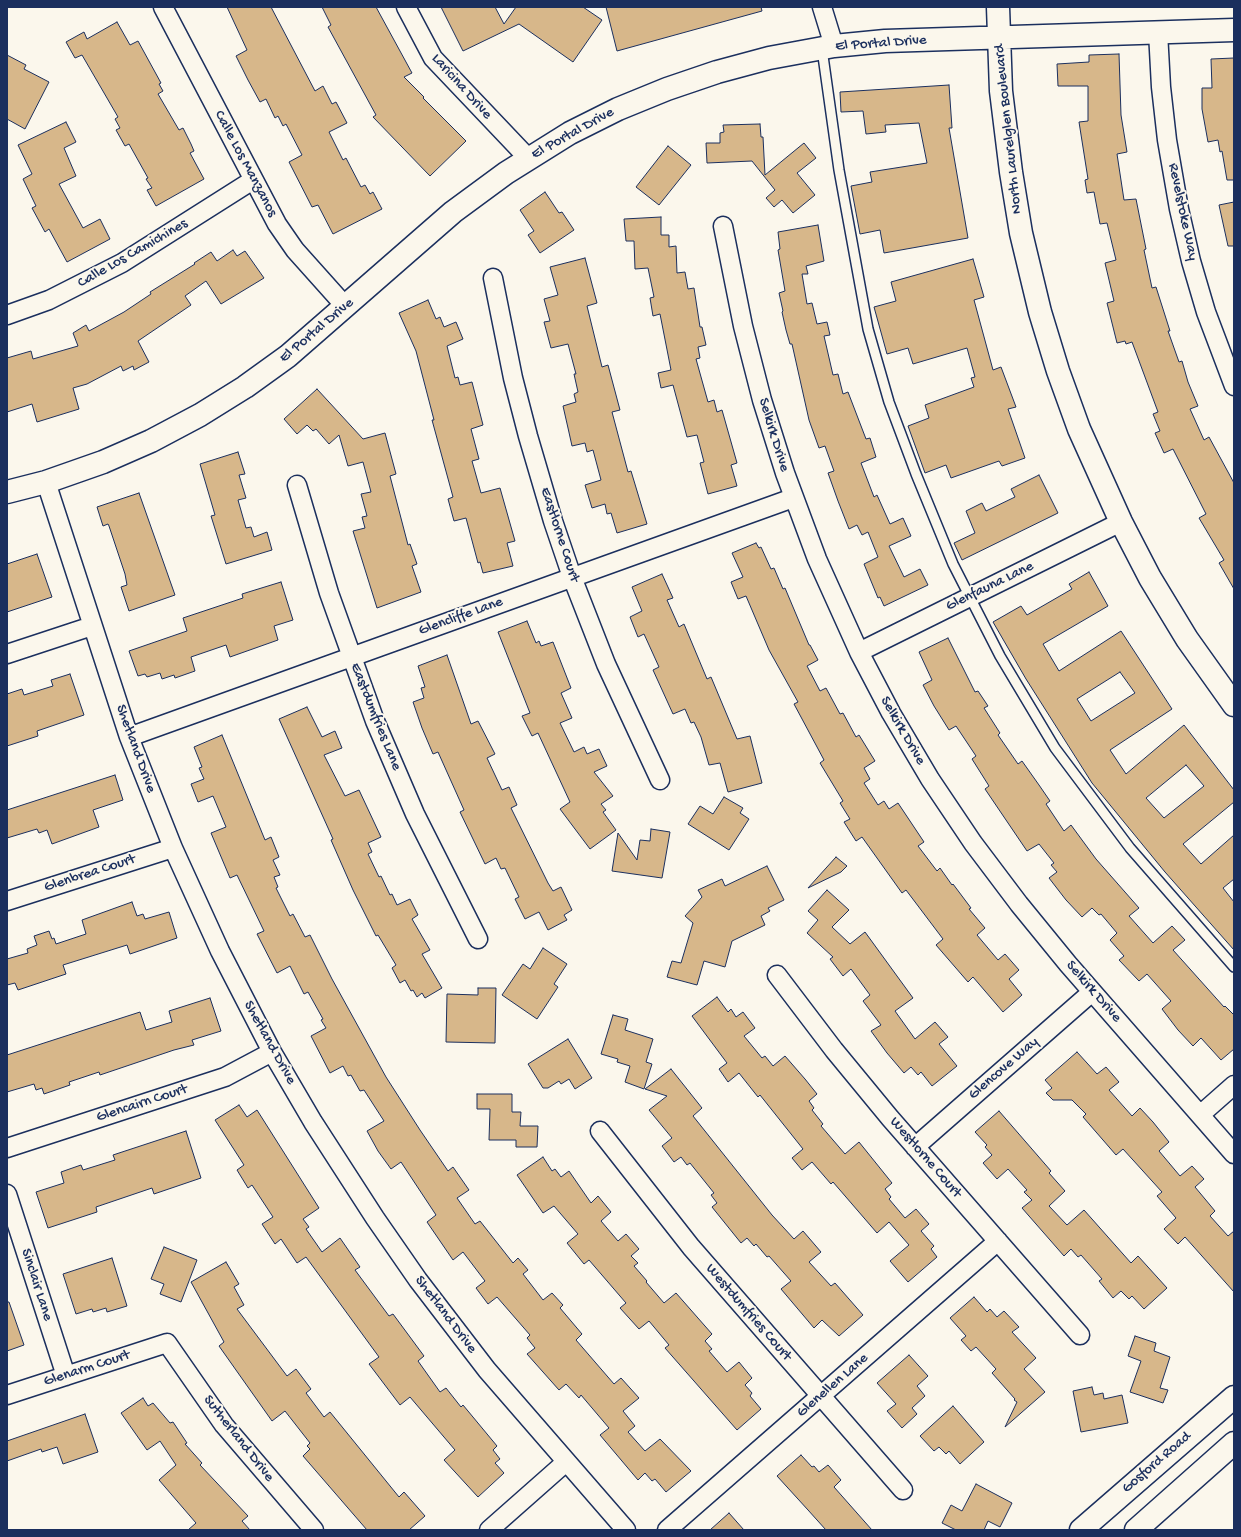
<!DOCTYPE html>
<html>
<head>
<meta charset="utf-8">
<style>
	body { margin:0 }
	#map { position:relative; width:1241px; height:1537px; overflow:hidden; background:#fbf7ec; font-family:"Gochi Hand",sans-serif }
	canvas { display:block }
	.frame { position:absolute; inset:0; border:8px solid #1b2f5e; pointer-events:none }
</style>
</head>
<body>
<div id="map">
<canvas width="1241" height="1537"></canvas>
<div class="frame"></div>
</div>
<script>
const context = document.querySelector('canvas').getContext('2d');
context.lineJoin = 'round';
function paint(path, color) {
  context.fillStyle = color;
  context.fill(path, 'evenodd');
}
function poly(rows) {
  const path = new Path2D();
  for (const r of rows) {
    path.moveTo(r[0], r[1]);
    for (let i = 2; i < r.length; i += 2) path.lineTo(r[i], r[i + 1]);
  }
  return path;
}
function trace(path, color, width, dash) {
  context.strokeStyle = color;
  context.lineWidth = width;
  context.lineCap = dash ? 'butt' : 'round';
  context.setLineDash(dash || []);
  context.stroke(path);
}
function label(font, color, halo, rows, align = 'center') {
  context.font = font + ' "Gochi Hand",sans-serif';
  context.lineWidth = 4;
  context.setLineDash([]);
  context.textBaseline = 'middle';
  context.strokeStyle = halo;
  context.fillStyle = color;
  for (const [text, x, y, turn = 0] of rows) {
    context.save();
    context.translate(x, y);
    context.rotate((+turn || 0) * Math.PI / 180);
    context.textAlign = isNaN(turn) ? turn : align;
    if (halo) context.strokeText(text, 0, 0);
    context.fillText(text, 0, 0);
    context.restore();
  }
}
const building = poly([
	[227,7,271,7,315,91,323,86,332,104,336,102,347,123,329,132,343,160,346,158,361,187,365,185,370,194,373,192,382,209,333,234,318,205,312,207,289,162,302,155,286,124,283,126,278,116,275,118,266,99,260,102,248,80,236,56,247,50,227,7],
	[322,7,376,7,412,73,404,77,424,97,423,98,466,141,430,176,373,117,376,115,328,27,331,25,322,7],
	[441,7,495,7,504,24,516,7,583,7,602,20,573,62,519,24,463,51,441,7],
	[606,7,761,7,762,11,617,51,606,7],
	[117,22,130,45,138,41,161,83,159,84,163,91,158,94,179,130,183,128,191,144,194,151,190,153,204,179,156,206,147,190,152,188,146,179,148,178,129,144,125,146,116,130,120,128,115,119,118,117,82,55,75,58,66,42,84,32,87,39,117,22],
	[1119,54,1121,115,1127,152,1117,154,1124,200,1136,199,1146,249,1144,250,1152,288,1156,287,1170,331,1168,331,1179,362,1182,361,1188,382,1198,406,1190,409,1204,440,1209,437,1234,483,1234,589,1219,563,1224,560,1199,518,1206,514,1173,449,1164,453,1155,433,1160,431,1153,414,1158,412,1132,342,1126,344,1125,341,1117,343,1107,303,1114,301,1105,263,1116,260,1107,223,1100,224,1094,192,1087,193,1085,180,1088,179,1079,122,1088,121,1088,86,1058,86,1057,64,1089,62,1089,55,1119,54],
	[7,55,26,65,24,69,49,82,25,129,7,119,7,55],
	[1234,58,1234,180,1227,180,1222,151,1220,152,1218,140,1208,142,1202,109,1202,88,1212,88,1211,59,1234,58],
	[949,85,952,128,949,128,968,238,884,253,880,230,860,234,851,186,872,182,870,172,927,163,919,123,885,125,886,132,866,134,863,111,841,112,840,92,949,85],
	[66,122,76,142,64,148,76,176,59,184,83,228,100,219,110,239,67,262,49,229,45,232,32,208,36,206,23,179,32,174,18,145,66,122],
	[760,124,761,137,763,137,765,175,804,143,816,158,797,173,815,195,793,213,782,200,774,207,766,198,775,190,752,161,707,163,706,143,720,143,720,133,724,132,723,125,760,124],
	[668,146,691,165,659,205,636,187,668,146],
	[545,192,559,213,562,212,574,230,540,253,528,235,534,231,520,210,545,192],
	[1234,202,1234,246,1228,246,1219,205,1234,202],
	[661,217,661,235,669,235,669,247,676,246,677,273,685,272,688,289,694,288,700,327,702,327,706,345,698,347,700,358,696,359,708,402,714,400,717,412,722,410,737,463,731,465,737,486,708,494,700,463,704,462,697,435,687,437,673,385,661,388,658,373,671,370,660,314,653,316,650,298,654,297,648,268,635,269,634,241,626,241,624,219,661,217],
	[818,225,824,261,806,266,808,274,802,274,807,304,812,303,817,324,827,322,830,335,824,336,833,375,838,374,843,394,848,392,866,439,870,438,876,457,861,463,874,497,877,495,890,524,903,518,911,536,889,546,904,577,920,569,928,585,884,606,880,597,878,598,864,564,878,557,868,532,862,535,857,525,849,529,838,501,828,473,834,471,825,446,819,448,809,420,792,344,790,344,786,330,782,312,783,311,779,293,785,291,778,250,780,249,778,232,818,225],
	[233,250,237,256,245,251,264,278,221,304,206,281,185,296,191,305,138,341,149,362,134,370,133,366,123,371,121,366,87,384,73,388,79,409,37,422,32,404,7,412,7,358,31,351,33,359,78,346,73,333,86,325,89,331,124,312,151,294,150,292,195,264,194,263,211,252,217,261,233,250],
	[585,258,597,303,587,306,602,367,608,365,620,410,612,412,628,472,631,471,647,524,617,533,611,513,607,514,605,504,592,508,585,485,601,480,593,450,587,452,585,443,572,446,568,428,563,406,576,402,574,394,578,392,574,374,576,374,568,344,551,348,544,322,550,321,544,299,558,295,550,267,585,258],
	[973,259,984,297,974,300,993,370,1001,367,1016,407,1008,409,1025,458,1002,466,999,461,951,478,946,465,925,473,908,426,929,418,925,405,974,387,971,378,975,377,967,348,913,364,908,348,887,354,874,307,896,301,891,282,973,259],
	[428,300,436,319,440,317,444,327,456,322,463,339,447,346,455,378,458,377,460,385,472,382,483,425,471,429,479,459,472,461,481,493,500,488,515,541,507,543,513,566,483,573,480,562,478,563,466,518,454,521,448,499,453,497,432,420,434,420,416,351,399,313,428,300],
	[317,389,363,439,385,433,396,474,390,476,408,545,410,544,417,564,412,566,421,592,377,608,353,531,365,528,362,517,367,516,361,494,371,492,363,462,348,466,339,435,329,444,316,429,313,431,307,425,297,434,284,419,317,389],
	[238,452,245,474,239,475,246,498,238,500,246,528,251,527,254,537,267,532,272,550,226,564,211,516,215,515,200,464,238,452],
	[1039,475,1058,513,962,560,954,543,975,533,966,511,982,503,986,511,1015,497,1011,489,1039,475],
	[139,493,175,595,129,611,121,587,127,585,125,574,109,526,108,524,103,526,97,507,139,493],
	[756,543,759,548,761,547,771,569,774,568,783,589,785,588,809,645,810,645,818,660,807,666,820,691,826,688,840,714,843,713,856,737,859,735,875,761,864,768,870,779,864,783,878,805,884,801,889,809,898,803,924,842,918,846,937,871,940,868,952,885,953,884,971,908,969,909,985,928,977,935,998,960,1005,954,1019,970,1009,979,1022,995,1003,1012,973,977,968,982,936,945,943,939,906,890,902,893,862,837,856,841,844,822,850,819,840,803,843,801,820,763,824,760,794,704,798,702,769,650,746,596,738,599,731,582,743,577,732,553,756,543],
	[37,554,52,597,7,612,7,564,37,554],
	[1089,572,1108,606,1043,644,1059,671,1121,631,1172,709,1110,750,1126,774,1184,725,1234,790,1234,802,1183,844,1201,864,1234,835,1234,879,1223,888,1234,902,1234,950,1165,872,1092,783,1026,679,993,622,1021,606,1027,615,1072,589,1069,584,1089,572],
	[1120,672,1135,693,1091,721,1077,699,1120,672],
	[1186,765,1204,786,1164,818,1146,798,1186,765],
	[662,574,673,598,667,600,679,627,684,624,707,679,711,677,737,739,750,736,762,783,728,792,720,763,709,765,701,737,694,722,691,723,685,709,673,714,653,670,659,667,644,634,638,637,630,617,642,611,632,587,662,574],
	[281,582,293,620,274,626,278,640,230,657,226,645,191,657,195,671,175,678,174,675,162,679,160,673,147,677,145,674,138,676,129,651,187,631,183,618,243,598,242,594,281,582],
	[527,621,536,643,539,641,541,646,553,642,571,688,561,693,572,718,560,723,574,752,584,747,587,754,599,749,607,766,594,772,613,796,601,804,606,810,603,812,616,830,590,849,560,809,570,802,538,733,532,736,522,716,530,713,498,632,527,621],
	[948,638,975,692,978,691,988,706,984,708,1000,733,998,735,1018,764,1022,761,1039,785,1050,801,1046,804,1064,831,1071,825,1096,859,1139,908,1129,916,1153,943,1172,926,1185,940,1173,950,1224,1007,1225,1006,1234,1015,1234,1049,1221,1060,1201,1038,1193,1046,1178,1030,1162,1009,1171,1001,1147,974,1139,981,1119,960,1124,956,1110,940,1117,933,1101,914,1099,915,1092,908,1082,917,1066,900,1049,878,1057,872,1051,865,1054,863,1039,844,1027,851,985,789,989,786,972,759,976,756,956,726,949,730,934,706,923,685,932,680,919,652,948,638],
	[447,655,471,724,478,721,495,754,487,758,502,790,509,787,517,805,511,808,548,883,553,891,561,887,572,910,564,915,567,920,548,930,539,912,525,919,515,899,519,897,505,868,501,869,496,858,485,864,460,812,464,810,438,752,433,754,422,728,413,702,424,698,421,688,425,687,418,666,447,655],
	[70,674,84,715,37,731,38,736,7,746,7,694,22,689,24,695,53,686,51,680,70,674],
	[307,707,322,737,335,731,342,748,324,755,345,796,359,790,381,837,368,843,372,852,368,854,379,877,381,876,390,895,392,894,397,905,410,899,418,915,412,919,430,950,422,954,442,988,425,998,422,993,417,997,413,990,411,991,405,980,400,983,392,968,396,965,378,935,376,936,353,890,331,840,333,839,279,719,307,707],
	[222,735,265,840,271,837,279,857,273,860,280,875,274,877,278,887,276,888,290,916,293,914,305,937,310,935,332,979,386,1077,420,1130,448,1171,453,1167,469,1190,457,1198,475,1224,480,1221,513,1263,518,1258,528,1270,523,1274,543,1300,552,1293,563,1305,560,1308,582,1334,576,1340,614,1384,621,1378,639,1398,623,1411,635,1426,628,1432,645,1451,660,1439,691,1471,666,1492,655,1479,652,1481,645,1473,638,1480,600,1435,609,1428,581,1395,579,1398,566,1384,559,1390,527,1354,535,1348,527,1338,530,1335,497,1297,488,1304,476,1288,485,1281,463,1252,453,1260,427,1222,436,1215,401,1162,391,1169,378,1151,367,1131,384,1121,364,1090,360,1091,351,1075,348,1076,343,1066,330,1073,311,1036,326,1028,321,1020,323,1019,308,992,304,994,290,966,277,973,257,934,264,931,237,875,230,878,211,833,226,827,213,796,198,802,191,784,204,779,199,768,202,767,194,747,222,735],
	[115,775,123,800,93,810,99,827,52,844,47,830,39,833,37,829,7,838,7,810,115,775],
	[724,797,743,808,740,813,749,819,729,850,688,824,700,806,713,814,724,797],
	[651,829,670,832,662,878,612,871,618,833,637,860,640,840,650,841,651,829],
	[836,857,847,866,841,872,808,888,836,857],
	[767,866,784,900,768,908,770,911,761,916,765,925,732,941,725,967,704,961,697,985,667,977,672,961,681,963,693,923,685,916,702,897,698,890,722,879,725,886,767,866],
	[827,890,849,910,832,927,850,944,865,932,913,998,895,1011,915,1039,935,1022,948,1037,939,1044,957,1066,932,1086,921,1072,918,1075,911,1067,904,1073,887,1053,871,1031,881,1025,863,1001,870,995,851,969,843,976,830,959,833,957,807,933,818,920,808,911,827,890],
	[132,902,137,916,143,914,145,919,169,912,177,938,130,954,127,945,63,965,66,974,18,990,15,983,7,985,7,959,28,953,27,949,37,945,34,936,49,931,52,939,54,938,56,944,86,934,82,920,132,902],
	[543,948,567,964,554,984,558,987,537,1019,502,995,523,964,530,969,543,948],
	[478,988,496,988,495,1043,446,1042,447,994,478,995,478,988],
	[717,997,728,1012,731,1009,736,1017,743,1012,755,1028,744,1036,762,1058,765,1056,773,1066,785,1056,805,1079,817,1094,809,1101,814,1108,812,1110,823,1124,821,1126,845,1154,859,1142,892,1183,885,1189,891,1197,889,1199,905,1218,916,1209,929,1224,921,1231,934,1246,931,1249,937,1257,908,1282,890,1261,909,1245,889,1222,877,1233,833,1182,831,1184,812,1162,802,1170,792,1158,803,1149,760,1095,758,1097,739,1073,728,1082,719,1069,727,1063,692,1016,717,997],
	[210,998,221,1031,192,1040,194,1045,174,1050,100,1075,99,1072,69,1082,70,1085,44,1094,42,1088,36,1090,34,1084,7,1092,7,1055,140,1012,146,1030,172,1022,169,1011,210,998],
	[613,1015,628,1019,625,1030,653,1039,646,1062,652,1064,644,1089,625,1082,630,1066,617,1062,618,1059,601,1054,613,1015],
	[568,1039,592,1078,575,1089,569,1079,561,1084,559,1081,548,1088,543,1088,528,1064,568,1039],
	[1077,1052,1097,1074,1106,1067,1119,1082,1109,1090,1132,1116,1140,1108,1153,1122,1169,1142,1159,1151,1180,1176,1192,1166,1204,1179,1195,1187,1215,1211,1210,1216,1228,1236,1234,1231,1234,1292,1185,1237,1178,1244,1164,1229,1176,1218,1157,1196,1162,1192,1123,1149,1116,1155,1083,1117,1086,1114,1072,1100,1053,1100,1046,1093,1052,1088,1045,1080,1077,1052],
	[671,1069,702,1108,693,1116,772,1215,794,1239,803,1231,821,1252,809,1262,831,1286,835,1283,863,1315,839,1336,822,1320,814,1328,781,1289,791,1281,769,1256,767,1257,756,1244,754,1246,747,1238,741,1243,712,1207,717,1203,711,1195,714,1193,690,1163,687,1165,681,1157,674,1162,662,1146,672,1138,649,1110,667,1096,645,1089,671,1069],
	[477,1094,512,1094,512,1112,521,1112,520,1126,538,1126,537,1147,516,1147,516,1140,489,1140,490,1109,477,1109,477,1094],
	[239,1105,247,1117,257,1110,319,1208,303,1219,309,1227,306,1229,322,1252,340,1238,360,1267,355,1270,389,1316,393,1314,424,1356,418,1361,440,1392,446,1388,461,1407,463,1405,497,1446,493,1450,500,1459,495,1463,504,1473,478,1497,444,1460,455,1450,410,1397,400,1405,369,1364,379,1357,306,1257,297,1263,281,1239,275,1244,262,1224,273,1217,252,1185,248,1188,237,1170,244,1165,215,1120,239,1105],
	[999,1111,1051,1171,1049,1173,1065,1191,1049,1206,1067,1225,1084,1210,1131,1263,1138,1256,1167,1288,1144,1309,1132,1296,1129,1299,1121,1291,1113,1298,1099,1281,1102,1279,1081,1255,1078,1257,1071,1249,1064,1256,1022,1208,1032,1200,1024,1192,1027,1190,1008,1169,997,1179,983,1163,992,1155,985,1147,987,1145,975,1132,999,1111],
	[186,1131,201,1178,154,1194,152,1188,96,1207,97,1212,48,1228,36,1192,64,1183,61,1172,81,1165,83,1170,115,1160,113,1155,186,1131],
	[543,1157,552,1171,555,1169,561,1177,569,1171,591,1203,598,1196,611,1212,601,1221,618,1241,626,1234,639,1249,631,1256,638,1263,634,1266,647,1281,646,1282,664,1303,676,1293,712,1334,705,1341,712,1349,709,1351,727,1372,739,1362,752,1378,745,1385,752,1393,750,1396,761,1409,737,1430,665,1348,669,1345,649,1321,639,1329,620,1308,626,1303,589,1260,584,1264,567,1243,578,1234,554,1206,543,1213,517,1175,543,1157],
	[164,1247,197,1260,181,1302,160,1294,164,1284,151,1279,164,1247],
	[112,1258,127,1306,107,1312,106,1308,93,1312,92,1309,76,1314,63,1274,112,1258],
	[226,1262,239,1284,234,1287,244,1305,237,1309,287,1376,296,1369,311,1389,306,1393,324,1417,330,1412,399,1497,404,1492,425,1516,409,1530,367,1530,303,1456,310,1449,307,1446,310,1443,285,1411,272,1421,219,1346,224,1342,191,1282,226,1262],
	[974,1297,987,1312,990,1309,997,1317,1004,1311,1019,1327,1012,1332,1036,1358,1024,1369,1045,1392,1005,1427,1017,1402,1014,1400,1015,1399,992,1373,996,1369,976,1347,971,1351,961,1340,966,1336,950,1318,974,1297],
	[7,1302,9,1302,24,1345,7,1351,7,1302],
	[1135,1336,1156,1343,1154,1351,1170,1357,1160,1388,1168,1390,1163,1403,1130,1392,1141,1361,1128,1356,1135,1336],
	[909,1355,928,1376,917,1386,925,1396,912,1408,917,1414,902,1428,887,1411,896,1404,877,1383,909,1355],
	[1092,1387,1094,1395,1103,1393,1104,1399,1122,1395,1128,1423,1081,1432,1073,1391,1092,1387],
	[143,1398,148,1406,153,1403,170,1423,173,1422,187,1443,185,1444,202,1463,200,1465,248,1516,242,1521,250,1530,188,1530,196,1523,159,1480,176,1465,160,1441,147,1450,121,1413,143,1398],
	[953,1406,984,1442,960,1464,949,1451,946,1454,939,1447,934,1451,920,1436,953,1406],
	[85,1414,98,1452,63,1464,57,1447,42,1452,41,1449,7,1461,7,1441,85,1414],
	[801,1455,812,1467,814,1466,819,1472,828,1465,841,1480,834,1487,872,1530,826,1530,808,1510,777,1476,801,1455],
	[976,1484,1012,1503,1000,1527,988,1521,984,1530,956,1530,942,1523,951,1505,962,1511,976,1484],
	[729,1513,744,1530,710,1530,729,1513]
]);
paint(building, '#d7b78a');
trace(building, '#1b2f5e', 1);
const service = poly([
	[822,49,839,170,868,329,889,402,916,474,953,564,1000,656,1055,748,1130,848,1234,967]
]);
const minor = poly([
	[163,7,277,224,295,250,346,307],
	[406,7,433,58,528,158],
	[822,7,834,46],
	[1158,32,1161,87,1167,140,1179,209,1191,261,1206,312,1234,386],
	[723,226,743,326,762,400,785,473,817,559,859,652,891,713,930,779,973,843,1019,904,1068,964,1234,1154],
	[493,278,513,378,528,436,553,521,572,577,606,664,660,780],
	[7,315,49,300,122,263,253,180],
	[46,482,129,737,173,848,220,951,272,1052,313,1122,375,1218,418,1280,487,1370,626,1530],
	[297,485,329,593,375,721,415,814,478,939],
	[859,652,1121,522],
	[7,654,92,626],
	[129,737,793,498],
	[7,901,173,848],
	[777,975,834,1050,890,1118,1080,1335],
	[1200,1115,1234,1085],
	[600,1131,691,1247,903,1490],
	[915,1147,1092,992],
	[7,1148,225,1077,272,1052],
	[7,1194,66,1376],
	[7,1395,167,1343,224,1425,314,1530],
	[489,1530,566,1462],
	[667,1530,998,1241]
]);
const tertiary = poly([
	[998,7,1001,91,1011,172,1021,233,1040,312,1058,371,1079,429,1121,522,1150,578,1187,639,1234,705],
	[7,492,46,482,103,462,151,441,200,415,245,387,288,356,453,212,506,173,570,133,618,109,667,89,717,72,769,58,834,46,885,41,1234,30]
]);
const secondary = poly([
	[1081,1530,1234,1397],
	[1136,1530,1234,1443]
]);
trace(service, '#1b2f5e', 12);
trace(minor, '#1b2f5e', 21);
trace(tertiary, '#1b2f5e', 25);
trace(secondary, '#1b2f5e', 25);
trace(service, '#fbf7ec', 9);
trace(minor, '#fbf7ec', 18);
trace(tertiary, '#fbf7ec', 22);
trace(secondary, '#fbf7ec', 22);
label('15px', '#1b2f5e', '#fbf7ec', [
	["El Portal Drive",881,44,-4],
	["Laricina Drive",461,87,48],
	["North Laurelglen Boulevard",1009,129,-96],
	["El Portal Drive",573,134,-29],
	["Calle Los Manzanos",245,164,62],
	["Revelstoke Way",1182,212,78],
	["Calle Los Camichines",133,254,-30],
	["El Portal Drive",317,331,-40],
	["Selkirk Drive",773,435,73],
	["Eastlorne Court",559,535,72],
	["Glenfauna Lane",990,587,-26],
	["Glencliffe Lane",461,617,-20],
	["Eastdumfries Lane",375,717,68],
	["Selkirk Drive",902,731,60],
	["Shetland Drive",135,749,70],
	["Glenbrea Court",90,874,-18],
	["Selkirk Drive",1093,992,49],
	["Shetland Drive",269,1043,61],
	["Glencove Way",1004,1069,-41],
	["Glencairn Court",142,1104,-18],
	["Westlorne Court",925,1158,49],
	["Sinclair Lane",36,1285,72],
	["Westdumfries Court",748,1313,49],
	["Shetland Drive",445,1315,53],
	["Glenarm Court",87,1369,-18],
	["Glenellen Lane",833,1386,-41],
	["Sutherland Drive",238,1439,52],
	["Gosford Road",1157,1463,-41]
]);
</script>
</body>
</html>
